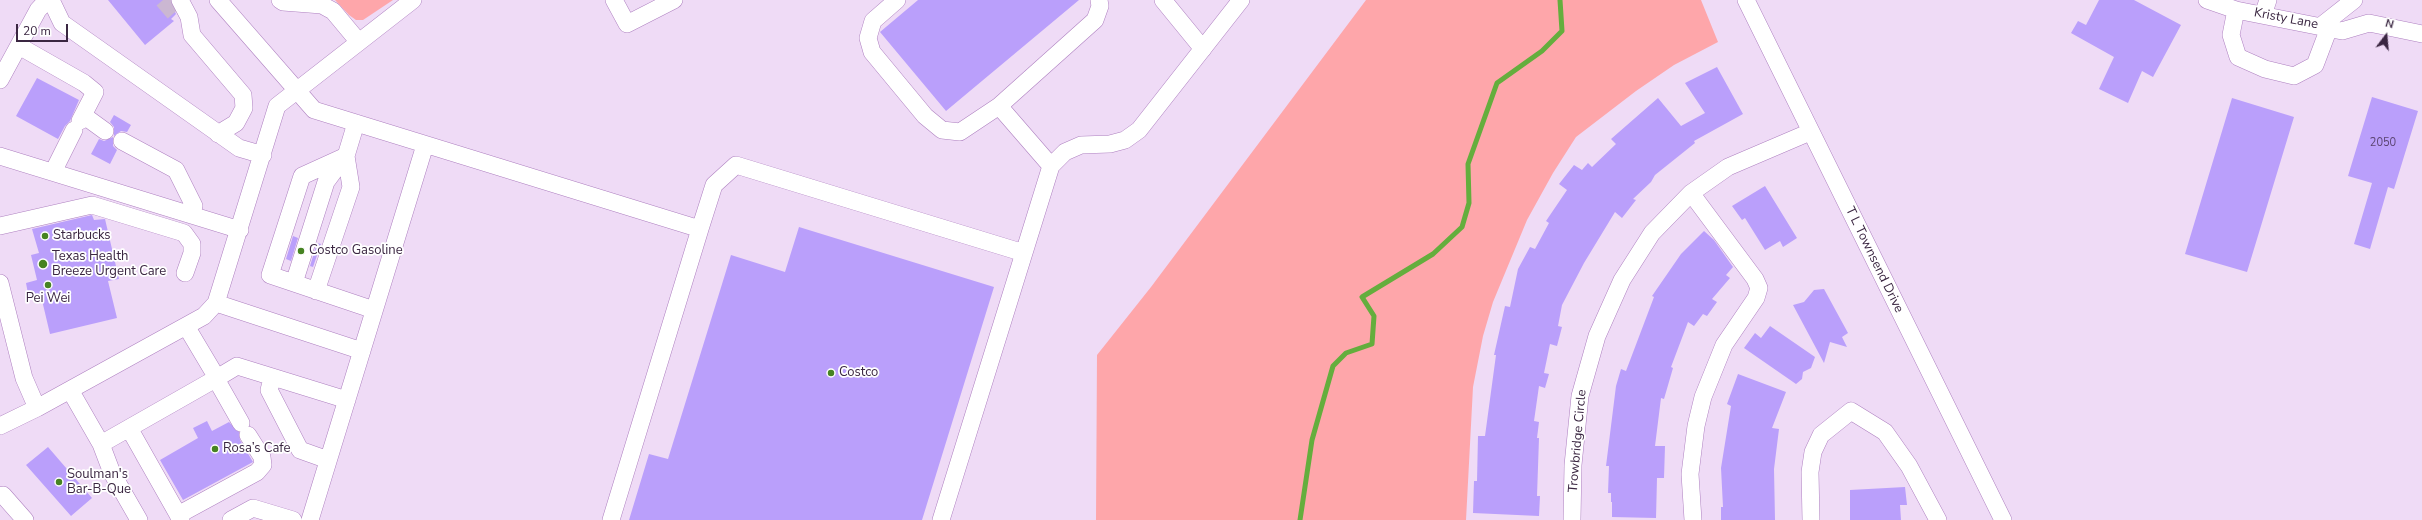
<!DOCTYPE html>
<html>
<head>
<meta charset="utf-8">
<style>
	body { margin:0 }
	#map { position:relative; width:2422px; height:520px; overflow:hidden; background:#efdbf6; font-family:"Nunito Sans",sans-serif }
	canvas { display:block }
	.north { position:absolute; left:2366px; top:16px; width:40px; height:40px; -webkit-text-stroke:3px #fff; paint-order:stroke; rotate:16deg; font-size:11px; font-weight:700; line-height:16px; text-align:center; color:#3a2641 }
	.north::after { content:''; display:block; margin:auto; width:14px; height:18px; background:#3a2641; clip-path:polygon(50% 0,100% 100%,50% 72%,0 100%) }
	.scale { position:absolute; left:16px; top:24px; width:52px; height:18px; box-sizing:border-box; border:2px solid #3a2641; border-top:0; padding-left:5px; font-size:12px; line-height:14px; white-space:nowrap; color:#3a2641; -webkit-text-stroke:3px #fff; paint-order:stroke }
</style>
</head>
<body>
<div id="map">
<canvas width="2422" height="520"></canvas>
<div class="north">N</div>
<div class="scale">20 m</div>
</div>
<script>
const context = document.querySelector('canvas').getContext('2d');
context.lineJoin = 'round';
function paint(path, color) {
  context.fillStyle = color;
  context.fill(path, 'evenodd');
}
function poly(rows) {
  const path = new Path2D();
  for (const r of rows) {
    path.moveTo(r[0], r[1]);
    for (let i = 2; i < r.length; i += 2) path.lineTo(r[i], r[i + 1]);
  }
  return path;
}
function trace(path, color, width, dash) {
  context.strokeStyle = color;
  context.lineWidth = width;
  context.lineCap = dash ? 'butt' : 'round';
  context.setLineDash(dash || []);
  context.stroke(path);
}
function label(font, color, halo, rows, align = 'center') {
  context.font = font + ' "Nunito Sans",sans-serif';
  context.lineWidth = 3.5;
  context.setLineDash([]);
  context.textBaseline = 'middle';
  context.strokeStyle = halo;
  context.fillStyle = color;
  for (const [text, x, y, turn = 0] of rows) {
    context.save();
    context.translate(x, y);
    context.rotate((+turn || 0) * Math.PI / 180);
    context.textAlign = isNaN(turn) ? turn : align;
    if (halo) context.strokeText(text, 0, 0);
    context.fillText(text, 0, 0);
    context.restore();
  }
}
paint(poly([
	[335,0,393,0,363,20,356,20,349,15],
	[1366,0,1701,0,1718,42,1674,65,1636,91,1576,137,1553,173,1527,220,1493,302,1483,336,1473,387,1466,520,1096,520,1097,355,1151,287]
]), '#fea6aa');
trace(poly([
	[1300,520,1312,440,1333,366,1346,353,1372,344,1374,316,1362,297,1433,254,1462,227,1469,203,1468,164,1497,83,1542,51,1562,31,1560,0]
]), '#64ae3d', 5);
paint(poly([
	[108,0,170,0,176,14,171,19,174,21,145,45],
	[918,0,1079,0,946,111,880,32],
	[2099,0,2134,0,2181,25,2153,77,2142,71,2128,103,2099,89,2114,57,2071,33,2078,21,2086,25],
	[1717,67,1743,114,1694,141,1695,143,1655,175,1651,182,1633,199,1636,200,1622,218,1615,212,1584,263,1562,305,1558,326,1562,327,1557,346,1550,344,1544,373,1549,374,1545,388,1539,386,1534,421,1539,422,1537,438,1539,438,1537,496,1540,496,1539,516,1473,513,1474,481,1477,481,1478,436,1485,436,1496,355,1494,355,1505,306,1510,307,1518,269,1530,247,1535,249,1549,223,1546,221,1567,190,1559,184,1574,165,1582,170,1588,163,1592,167,1616,144,1611,139,1658,98,1681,126,1705,113,1685,83],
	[37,78,79,100,70,121,65,126,58,139,16,116],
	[2372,97,2418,111,2394,189,2388,187,2370,249,2354,244,2372,183,2348,176],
	[2232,98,2294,117,2247,272,2185,254],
	[114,115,131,125,127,132,121,131,114,136,114,127,110,122],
	[113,137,113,146,117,150,110,164,91,154,99,139,104,141],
	[1765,186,1797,238,1783,247,1780,241,1765,250,1745,218,1742,220,1732,206],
	[92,215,94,220,105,219,119,279,108,281,117,318,50,334,41,296,29,299,26,283,37,280,31,255,39,253,32,229],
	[799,227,994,287,922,520,629,520,649,454,668,459,731,255,785,272],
	[1704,231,1714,240,1733,267,1726,275,1730,278,1712,299,1717,302,1707,316,1703,314,1694,326,1688,322,1671,367,1673,368,1664,399,1661,398,1655,446,1665,446,1664,478,1657,478,1656,518,1612,517,1612,502,1611,502,1611,493,1608,493,1609,466,1606,466,1616,386,1621,369,1626,371,1654,297,1652,296,1681,254],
	[293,236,298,238,291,261,286,259],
	[317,243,321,244,313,267,310,266],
	[1824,289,1848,333,1842,337,1847,347,1830,342,1824,363,1793,305,1804,302,1814,290],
	[1770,326,1815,357,1811,368,1803,372,1802,379,1796,384,1744,348,1755,333,1761,338],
	[1738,374,1786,392,1772,428,1779,429,1774,469,1775,520,1721,520,1721,507,1723,507,1721,468,1731,406,1727,404],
	[207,421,212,431,229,422,239,432,240,440,253,462,183,500,160,460,198,438,193,428],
	[48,447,92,498,71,516,26,465],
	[1905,487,1907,505,1900,505,1901,520,1850,520,1850,490]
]), '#ba9ffb');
trace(poly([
	[163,0,176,15]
]), '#cbb7d2', 17, [17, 8]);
const minor = poly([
	[51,0,62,23,239,148,263,155],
	[180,0,189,17,192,35,243,95,244,108,236,123,218,134],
	[218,0,314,110,700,229,714,185,736,165,1024,253],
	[280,0,283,2,322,5,333,11,358,41],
	[614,0,627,24,674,0],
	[897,0,873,21,868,38,872,52,925,116,942,130,960,132,999,106,1095,20,1100,6,1099,0],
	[1163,0,1203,49],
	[1746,0,2003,520],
	[2207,0,2236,10,2342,31,2369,23,2422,34],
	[2236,10,2231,35,2238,57,2265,69,2294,76,2315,65,2329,28],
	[2263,15,2268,0],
	[2321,26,2354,0],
	[19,46,84,83,95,92,80,121],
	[0,80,38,10,47,0],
	[999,106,1051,166],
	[83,115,105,131],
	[356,123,346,156,302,176,270,275,374,310],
	[122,141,176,170,194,206,191,215],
	[0,156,240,230],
	[53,172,74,130],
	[1691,193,1755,279,1759,288,1756,298,1724,345,1703,397,1696,426,1690,474,1693,520],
	[0,226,92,205,184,233,192,244,192,253,185,273],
	[0,283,24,378,37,408],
	[294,283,326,182,343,159],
	[316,291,351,187,346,156],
	[216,303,362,351],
	[186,326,217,378,237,366,347,400],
	[216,379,241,423],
	[272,379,269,390,300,450,328,460],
	[70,390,101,444,112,473,139,520],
	[0,426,37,408,204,316,216,303,277,106,413,0],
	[129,428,181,520],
	[101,444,217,378],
	[0,496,3,495,25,520],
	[178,515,257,472,263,465,262,457,248,435],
	[231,520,253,508,293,520],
	[310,520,425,145],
	[611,520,700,229],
	[941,520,1051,166,1065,152,1081,145,1110,144,1125,140,1139,130,1241,0],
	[1572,520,1573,465,1580,396,1597,336,1622,280,1652,233,1691,193,1728,167,1810,132],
	[1811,520,1810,472,1813,452,1821,435,1851,411,1885,432,1909,466,1938,520]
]);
trace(minor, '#ae80c0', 18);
trace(minor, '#fff', 17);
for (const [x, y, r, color] of [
	[45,236,4,"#468322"],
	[301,251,4,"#468322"],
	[43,264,5,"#468322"],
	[48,285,4,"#468322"],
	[831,373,4,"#468322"],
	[215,449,4,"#468322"],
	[59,482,4,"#468322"]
]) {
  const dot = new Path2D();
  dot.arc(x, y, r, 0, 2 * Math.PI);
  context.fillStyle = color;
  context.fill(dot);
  trace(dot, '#fff', 1.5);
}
label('11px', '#5a4470', null, [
	["2050",2383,143]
]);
label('13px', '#3a2641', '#fff', [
	["Kristy Lane",2286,19,11],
	["T L Townsend Drive",1874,260,64],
	["Trowbridge Circle",1578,441,-85]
]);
label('13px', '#3a2641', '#fff', [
	["Starbucks",53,236],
	["Costco Gasoline",309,251],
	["Texas Health",52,257],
	["Breeze Urgent Care",52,272],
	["Pei Wei",48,299,"center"],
	["Costco",839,373],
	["Rosa’s Cafe",223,449],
	["Soulman's",67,475],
	["Bar-B-Que",67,490]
], 'left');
</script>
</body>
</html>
